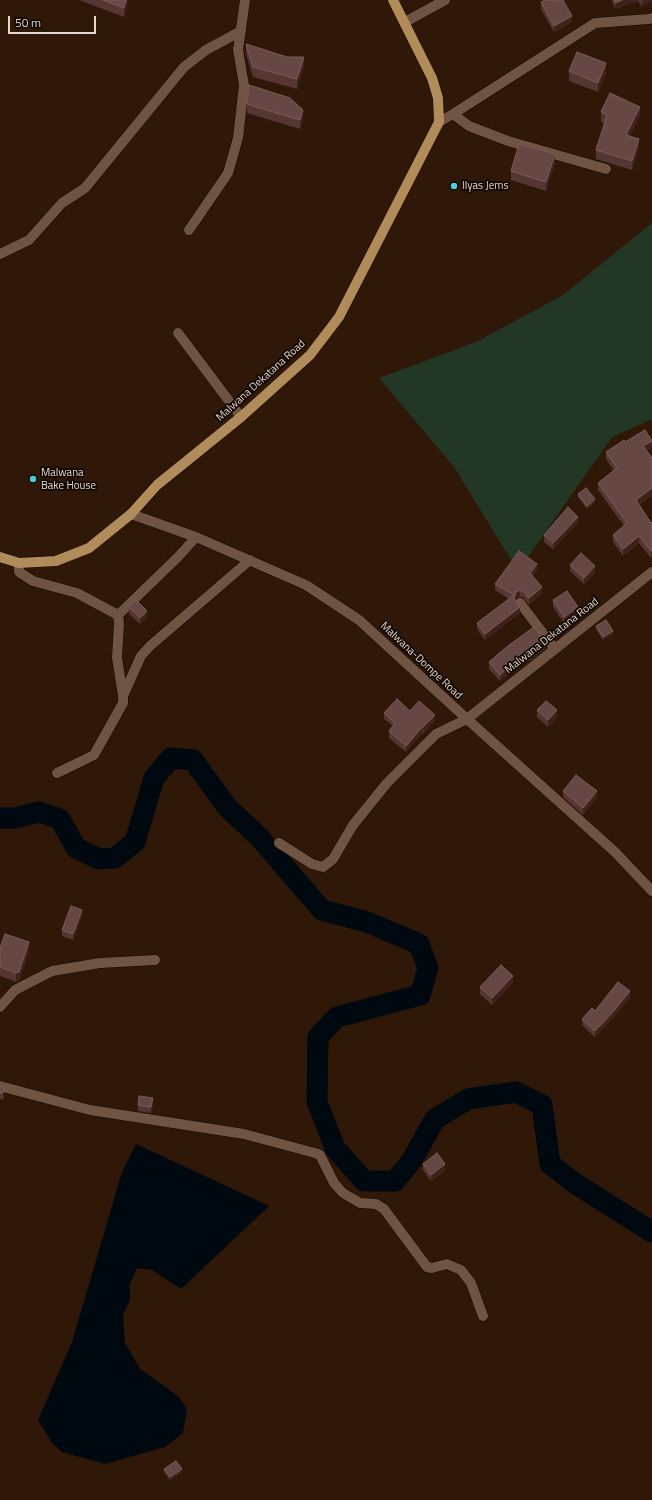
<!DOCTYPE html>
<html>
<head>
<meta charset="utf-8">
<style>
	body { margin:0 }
	#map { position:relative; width:652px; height:1500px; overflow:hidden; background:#2f1808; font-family:"Titillium Web",sans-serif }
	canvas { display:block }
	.scale { position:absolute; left:8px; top:16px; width:88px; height:18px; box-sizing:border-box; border:2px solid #e6d6cc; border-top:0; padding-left:5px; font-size:12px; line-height:14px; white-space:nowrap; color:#e6d6cc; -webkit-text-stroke:3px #100702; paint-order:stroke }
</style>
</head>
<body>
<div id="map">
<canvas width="652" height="1500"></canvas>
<div class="scale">50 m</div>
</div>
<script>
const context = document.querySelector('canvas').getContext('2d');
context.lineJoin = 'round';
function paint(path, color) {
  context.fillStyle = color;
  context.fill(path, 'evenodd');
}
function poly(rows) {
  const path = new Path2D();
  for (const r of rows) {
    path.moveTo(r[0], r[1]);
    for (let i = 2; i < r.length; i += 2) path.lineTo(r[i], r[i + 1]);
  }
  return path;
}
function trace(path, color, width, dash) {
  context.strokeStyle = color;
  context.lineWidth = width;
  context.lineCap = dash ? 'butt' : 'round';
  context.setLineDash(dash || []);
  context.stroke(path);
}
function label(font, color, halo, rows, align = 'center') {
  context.font = font + ' "Titillium Web",sans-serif';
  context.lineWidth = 3.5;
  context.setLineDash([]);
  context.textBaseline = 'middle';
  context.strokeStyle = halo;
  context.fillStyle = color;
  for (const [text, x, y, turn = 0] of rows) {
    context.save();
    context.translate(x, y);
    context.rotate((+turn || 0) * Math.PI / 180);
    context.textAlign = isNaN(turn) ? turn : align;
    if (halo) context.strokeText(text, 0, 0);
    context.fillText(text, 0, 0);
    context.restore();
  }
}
paint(poly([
	[652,223,652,419,612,437,518,571,454,467,379,378,476,342,563,295]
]), '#223824');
paint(poly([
	[136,1144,269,1206,181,1289,152,1270,137,1268,130,1284,130,1300,123,1315,125,1343,140,1369,178,1396,187,1409,183,1433,165,1447,105,1464,62,1452,53,1444,38,1420,72,1342,122,1172]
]), '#000910');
trace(poly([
	[0,818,14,818,39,812,60,819,76,848,99,859,115,858,135,842,154,778,171,758,193,760,227,807,258,836,322,910,367,922,419,944,428,968,420,995,337,1017,318,1037,317,1102,335,1148,364,1181,395,1181,412,1160,435,1119,468,1099,516,1092,542,1105,550,1164,576,1184,652,1232]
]), '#000910', 21);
const minor = poly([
	[405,22,445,0],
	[453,114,469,126,508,141,606,169],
	[439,122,453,114,595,23,649,19,652,18],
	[189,230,228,173,238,138,244,85,238,50,245,0],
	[0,254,29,240,62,203,85,188,184,67,206,50,241,31],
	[178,333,241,417],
	[131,514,196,537,306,585,359,620,467,719,615,852,652,891],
	[19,563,19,572,33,581,77,593,118,615],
	[520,603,555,649],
	[118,615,178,557,196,537],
	[123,696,141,656,150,646,250,560],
	[57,773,94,755,123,703,123,696,117,658,119,623,118,615],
	[279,843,312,864,323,867,333,859,353,825,387,783,436,734,467,719,652,572],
	[0,1007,15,990,52,971,100,963,155,960],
	[0,1086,90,1110,244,1134,315,1153,320,1155,334,1183,343,1193,360,1203,376,1204,384,1209,427,1267,432,1268,447,1264,461,1270,471,1283,483,1316]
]);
const major = poly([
	[0,557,19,563,56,561,89,548,131,514,157,485,241,417,310,355,339,317,439,122,438,98,432,78,393,0]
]);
trace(minor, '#160400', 11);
trace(major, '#160400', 11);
trace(minor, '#6f5443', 10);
trace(major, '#b08c5a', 10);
paint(poly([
	[79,0,128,0,124,17],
	[612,0,652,0,652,1,642,7,638,1,615,9],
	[541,2,572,22,554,32,541,9],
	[246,44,304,66,297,89,253,77,246,54],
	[569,71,606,73,598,92,569,81],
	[247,104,303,120,300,129,247,113],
	[601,112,640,116,630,136,639,148,632,170,596,159,596,150,605,123,601,122],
	[555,163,546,191,511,180,511,171],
	[625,442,647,451,652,458,652,495,639,505,651,523,652,522,652,558,651,558,639,543,623,556,613,542,613,535,624,526,598,490,598,483,614,471,606,459,606,452],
	[578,494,595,503,587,509,578,497],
	[578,523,553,549,544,542,544,535],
	[570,565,595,573,584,584,570,571],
	[537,571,532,576,542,593,529,605,523,597,520,597,516,598,515,600,520,613,485,640,477,629,477,623,509,599,495,590,495,584],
	[553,600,578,614,564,623,553,607],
	[129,607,147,617,140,624,129,614],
	[596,626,613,634,603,640,596,629],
	[509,645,545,649,530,661,527,657,500,681,489,669,489,662],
	[537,710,557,717,548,727,537,717],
	[410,711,435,721,423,734,422,733,406,752,389,738,389,731,393,726,384,719,384,713],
	[563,791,597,797,583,815,563,797],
	[82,917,73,940,62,936,62,930],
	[0,948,29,951,19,981,16,982,0,976],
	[513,982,492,1005,480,994,480,987],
	[630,998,612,1019,595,1037,582,1025,582,1019,595,1011],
	[0,1086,4,1094,3,1100,0,1099],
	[153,1104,151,1113,138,1111,138,1105],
	[423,1164,445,1171,431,1181,423,1170],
	[164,1469,182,1472,170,1480,164,1472]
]), '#553633');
paint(poly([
	[126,0,128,0,124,17,124,8],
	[622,0,638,0,638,1,615,9,615,3],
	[644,0,652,0,652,1,642,7,642,1],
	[572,16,572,22,554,32,554,26],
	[304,57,304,66,297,89,297,79],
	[606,63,606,73,598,92,598,83],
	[640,107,640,116,626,144,626,135],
	[303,110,303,120,300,129,300,120],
	[639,139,639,148,632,170,632,161],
	[555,154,555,163,546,191,546,182],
	[652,441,652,448,643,453,643,446],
	[652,488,652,495,636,507,636,500],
	[595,499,595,503,587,509,587,506],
	[578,517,578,523,553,549,553,543],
	[639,536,639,543,623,556,623,549],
	[651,551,652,551,652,558,651,558],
	[537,564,537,571,530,579,530,573],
	[595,566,595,573,584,584,584,578],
	[542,587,542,593,529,605,529,598],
	[520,590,520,597,516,598,514,604,514,598,516,592],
	[520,607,520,613,485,640,485,634],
	[578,607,578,614,564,623,564,617],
	[147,611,147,617,140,624,140,618],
	[613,631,613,634,603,640,603,637],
	[545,642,545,649,530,661,530,655],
	[527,650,527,657,500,681,500,675],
	[557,710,557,717,548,727,548,720],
	[435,715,435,721,423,734,423,727],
	[422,727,422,733,406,752,406,746],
	[597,791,597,797,583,815,583,808],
	[82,910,82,917,73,940,73,934],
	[29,942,29,951,19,981,16,982,16,973],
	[513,976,513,982,492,1005,492,998],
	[630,991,630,998,612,1019,595,1037,595,1031],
	[4,1088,4,1094,3,1100,3,1093],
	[153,1098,153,1104,151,1113,151,1107],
	[445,1164,445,1171,431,1181,431,1175],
	[182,1469,182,1472,170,1480,170,1477]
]), '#3f231b');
const building = poly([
	[103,0,126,0,124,8,103,0],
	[545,0,563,0,572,16,554,26,541,2,545,0],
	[614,0,622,0,615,3,614,0],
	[246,44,287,57,304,57,297,79,253,67,246,44],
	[577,52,606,63,598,83,569,71,577,52],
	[249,85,290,98,303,110,300,120,247,104,249,85],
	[610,93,640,107,626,135,639,139,632,161,596,150,607,115,601,112,610,93],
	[519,144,555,154,546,182,511,171,519,144],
	[645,430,652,441,643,446,652,458,652,488,636,500,651,523,652,522,652,551,651,551,639,536,623,549,613,535,627,523,598,483,617,468,606,452,624,440,625,442,645,430],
	[586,488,595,499,587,506,578,494,586,488],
	[568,507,578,517,553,543,544,535,568,507],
	[519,551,537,564,530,573,542,587,529,598,523,591,520,590,516,592,514,598,520,607,485,634,477,623,514,595,495,584,519,551],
	[581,553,595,566,584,578,570,565,581,553],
	[567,591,578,607,564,617,553,600,567,591],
	[136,600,147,611,140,618,129,607,136,600],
	[606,620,613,631,603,637,596,626,606,620],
	[534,627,545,642,530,655,527,650,500,675,489,662,509,645,534,627],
	[397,699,410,711,419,701,435,715,423,727,422,727,406,746,389,731,395,723,384,713,397,699],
	[546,701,557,710,548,720,537,710,546,701],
	[576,775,597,791,583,808,563,791,576,775],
	[71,906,82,910,73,934,62,930,71,906],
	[5,934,29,942,19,972,16,973,0,967,0,948,5,934],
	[501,965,513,976,492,998,480,987,501,965],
	[618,982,630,991,612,1013,595,1031,582,1019,592,1008,595,1011,618,982],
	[0,1086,4,1088,3,1093,0,1093,0,1086],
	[139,1096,153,1098,151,1107,138,1105,139,1096],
	[437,1153,445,1164,431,1175,423,1164,437,1153],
	[176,1461,182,1469,170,1477,164,1469,176,1461]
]);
paint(building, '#654743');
trace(building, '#795e58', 1);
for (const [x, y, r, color] of [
	[454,186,4,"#52cbd8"],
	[33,479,4,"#52cbd8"]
]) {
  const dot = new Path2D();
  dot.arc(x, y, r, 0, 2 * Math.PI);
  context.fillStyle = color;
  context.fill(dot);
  trace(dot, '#100702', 1.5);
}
label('11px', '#e6d6cc', '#100702', [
	["Ilyas Jems",462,186],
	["Malwana",41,473],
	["Bake House",41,486]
], 'left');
label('11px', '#e6d6cc', '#100702', [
	["Malwana Dekatana Road",261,381,-42],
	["Malwana Dekatana Road",552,636,-38],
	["Malwana-Dompe Road",421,661,43]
]);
</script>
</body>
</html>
